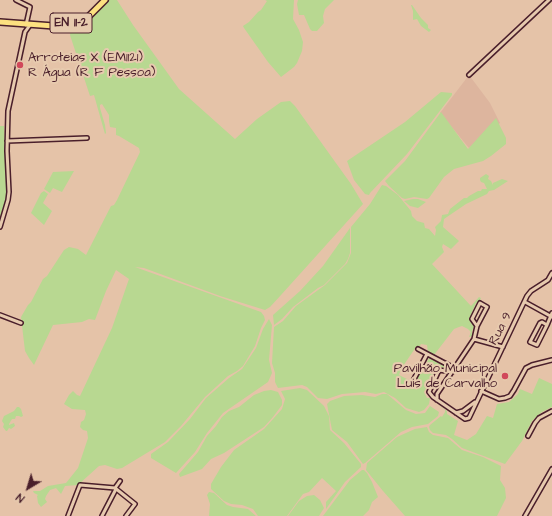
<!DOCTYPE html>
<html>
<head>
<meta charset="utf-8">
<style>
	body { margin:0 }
	#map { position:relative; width:552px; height:516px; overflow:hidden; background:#e5c3a8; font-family:"Architects Daughter",sans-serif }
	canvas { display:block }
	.north { position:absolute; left:8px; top:468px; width:40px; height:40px; -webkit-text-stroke:3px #e7caae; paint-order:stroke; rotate:218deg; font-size:11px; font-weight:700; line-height:16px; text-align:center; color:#4a1f2b }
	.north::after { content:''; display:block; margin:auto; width:14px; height:18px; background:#4a1f2b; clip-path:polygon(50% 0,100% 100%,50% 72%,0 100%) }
</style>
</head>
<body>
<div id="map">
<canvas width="552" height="516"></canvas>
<div class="north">N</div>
</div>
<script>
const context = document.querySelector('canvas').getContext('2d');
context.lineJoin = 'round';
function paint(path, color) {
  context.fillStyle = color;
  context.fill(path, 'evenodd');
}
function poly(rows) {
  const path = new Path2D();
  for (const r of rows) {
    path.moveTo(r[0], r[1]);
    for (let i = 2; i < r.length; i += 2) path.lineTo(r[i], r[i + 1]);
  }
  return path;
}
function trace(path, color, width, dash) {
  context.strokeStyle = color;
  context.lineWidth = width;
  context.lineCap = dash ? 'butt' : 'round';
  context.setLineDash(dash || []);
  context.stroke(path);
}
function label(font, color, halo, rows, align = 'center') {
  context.font = font + ' "Architects Daughter",sans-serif';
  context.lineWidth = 4;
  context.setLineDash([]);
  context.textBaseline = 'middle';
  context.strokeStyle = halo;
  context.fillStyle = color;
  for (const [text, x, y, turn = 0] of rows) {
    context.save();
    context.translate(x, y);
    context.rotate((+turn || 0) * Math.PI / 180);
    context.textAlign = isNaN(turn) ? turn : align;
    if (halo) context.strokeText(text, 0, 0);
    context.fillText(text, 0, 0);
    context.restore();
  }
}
paint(poly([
	[469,75,490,103,500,123,469,148,440,113]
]), '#ddb59e');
paint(poly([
	[108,0,117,0,133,25,179,89,235,139,257,119,281,102,290,101,295,106,351,184,363,204,281,295,270,307,265,310,220,296,144,268,135,267,261,312,264,316,265,320,261,328,255,346,243,366,237,371,228,376,205,397,181,426,165,442,122,468,117,469,105,465,99,466,78,485,65,486,61,494,56,488,50,490,46,496,45,499,47,502,41,507,38,503,37,496,38,495,34,493,33,491,40,491,48,486,66,483,78,468,88,438,87,431,83,430,80,427,81,422,84,420,86,414,85,410,72,409,64,404,69,395,73,391,77,395,80,396,112,328,129,279,116,270,106,291,95,320,89,319,82,322,53,325,34,365,29,358,25,351,21,317,28,305,31,302,43,279,47,276,64,250,69,247,78,249,86,255,111,206,114,205,117,200,140,152,139,148,119,136,116,135,116,128,110,127,109,121,109,115,102,104,100,105,100,108,105,125,106,133,105,134,94,95,90,96,70,35,72,27,94,14],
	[265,0,294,0,293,19,299,30,303,42,302,51,297,63,294,67,281,77,268,62,244,28,243,26,249,22,258,12,261,10,267,1],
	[298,0,334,0,325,9,323,16,324,23,317,31,312,31,310,29,304,15,299,15,297,4],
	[411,5,412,5,421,18,428,25,428,28,431,30,429,32,421,26,417,19,413,20,413,11],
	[441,92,452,93,452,95,407,154,370,193,369,195,365,194,354,180,347,161,405,122],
	[441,112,468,149,496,118,506,138,506,144,491,156,483,161,454,169,444,177,429,198,427,199,414,197,405,199,402,198,389,186,385,181,405,161],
	[0,126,4,126,7,175,7,195,0,222],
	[74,171,62,192,53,188,50,193,44,189,53,172],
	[486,174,489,176,488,179,491,181,493,185,493,183,502,179,508,181,494,190,489,191,487,194,466,204,444,219,443,227,459,241,451,249,443,244,442,247,444,252,432,264,471,306,479,297,481,298,479,302,476,303,469,319,474,327,472,331,472,336,469,337,471,332,468,329,462,326,459,327,454,329,434,355,428,352,427,345,421,344,420,346,416,347,401,369,399,375,415,383,416,380,418,381,419,380,417,378,421,371,423,370,429,358,450,369,437,367,424,392,427,398,430,398,429,404,424,410,419,412,406,408,395,398,384,392,376,394,365,392,342,394,327,399,318,398,307,387,302,385,278,388,275,382,275,373,272,363,274,327,283,321,296,306,325,285,347,263,351,253,351,227,370,204,382,185,386,186,398,195,411,211,412,216,417,221,424,223,425,228,429,229,435,236,436,230,435,227,441,221,442,215,448,214,450,209,464,198,467,198,469,196,478,191,481,191,482,189,487,189,484,183,481,182,480,180,480,178],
	[44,191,48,194,43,203,52,211,44,225,31,213,41,193],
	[413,199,418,199,426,202,418,208,410,206,404,201],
	[350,228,350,253,348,259,345,264,324,285,318,288,293,307,282,319,274,325,273,315,300,291,323,266],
	[269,319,272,325,269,360,272,373,268,382,223,413,207,433,195,452,176,473,151,458,151,454,168,442,190,419,206,398,229,378,242,369,256,348,263,329],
	[539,378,552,384,552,407,542,412,532,421,522,441,505,464,462,448,452,439,446,435,433,433,430,430,429,427,430,425,441,416,442,417,445,412,445,410,436,403,447,411,447,414,458,421,454,435,467,440,476,434,487,416,493,418,497,404,509,402,518,394,520,389,532,394],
	[300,388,307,390,324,406,329,416,330,430,344,443,361,464,361,467,345,482,326,509,326,502,336,491,322,478,309,492,303,494,287,516,258,516,253,509,242,505,231,504,224,501,211,489,211,484,221,467,234,450,264,429,282,409,285,399,281,391],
	[271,390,278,392,282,400,282,405,273,417,264,427,224,453,211,459,202,469,180,477,179,474,198,452,207,436,216,426,222,417,229,411,239,407,254,395,264,391],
	[382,394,387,394,406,410,416,414,425,413,430,406,439,412,438,416,428,424,412,427,401,432,365,463,363,464,347,442,332,430,327,404,330,401,344,396,362,395,375,397],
	[17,407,19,407,21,409,23,416,21,417,19,416,16,416,15,419,12,419,9,424,9,425,14,423,15,426,11,429,9,428,7,431,6,431,3,427,4,424,2,421,4,416,14,411],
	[427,427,429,432,433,435,448,438,462,450,483,457,501,466,500,480,505,488,506,498,497,516,405,516,383,491,366,470,367,463,397,437,415,429],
	[362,470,364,470,367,473,372,482,378,497,372,502,369,510,363,516,323,516,350,480],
	[209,492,214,493,227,505,233,507,248,509,256,516,209,516,210,504,207,495],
	[314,495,320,500,324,508,319,516,288,516,299,501,307,496]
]), '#b8d891');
const minor = poly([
	[16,0,30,7,26,25],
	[469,75,549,0],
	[7,141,87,138],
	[0,227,8,200,9,192,7,151,8,111,25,32,30,25],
	[525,302,552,317],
	[0,315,21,323],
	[547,325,542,322,540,323,530,342,537,345,547,325,552,313],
	[474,339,503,347],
	[418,349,454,368],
	[452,372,439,370,429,392,433,397,465,419,469,418,527,296,531,291,548,280,552,273],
	[414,379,427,354],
	[481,391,499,399,505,398,510,396,514,390,526,368,532,365,552,360],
	[437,400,437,394,474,339,477,326,472,319,480,303,487,307,477,326],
	[456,413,463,411,475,402],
	[528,436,535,423,539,418,552,411],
	[115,488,120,481],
	[68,516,80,485,115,488,135,504,126,516],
	[102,516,116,489],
	[525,516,552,469]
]);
const primary = poly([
	[0,22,54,26,65,25,77,22,89,16,105,0]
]);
trace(minor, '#4a1f2b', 6);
trace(primary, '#4a1f2b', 8);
trace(minor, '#e7caae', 3);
trace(primary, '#fce080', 5);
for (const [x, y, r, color] of [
	[20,65,4,"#d1495b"],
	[505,376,4,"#d1495b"]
]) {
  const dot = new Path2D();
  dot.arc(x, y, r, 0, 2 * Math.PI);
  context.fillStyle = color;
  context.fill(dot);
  trace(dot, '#e7caae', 1.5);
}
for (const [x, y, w] of [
	[71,23,42]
]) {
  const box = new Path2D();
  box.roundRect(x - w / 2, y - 10, w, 20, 3);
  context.fillStyle = '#e7caae';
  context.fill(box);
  trace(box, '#4a1f2b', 1);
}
label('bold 12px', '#4a1f2b', null, [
	["EN 11-2",71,23]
]);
label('13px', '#4a1f2b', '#e7caae', [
	["Arroteias X (EM1121)",28,58],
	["R Água (R F Pessoa)",28,73],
	["Pavilhão Municipal",497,369,"right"],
	["Luís de Carvalho",497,384,"right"]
], 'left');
label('13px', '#4a1f2b', '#e7caae', [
	["Rua 9",501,329,-63]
]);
</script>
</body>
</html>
